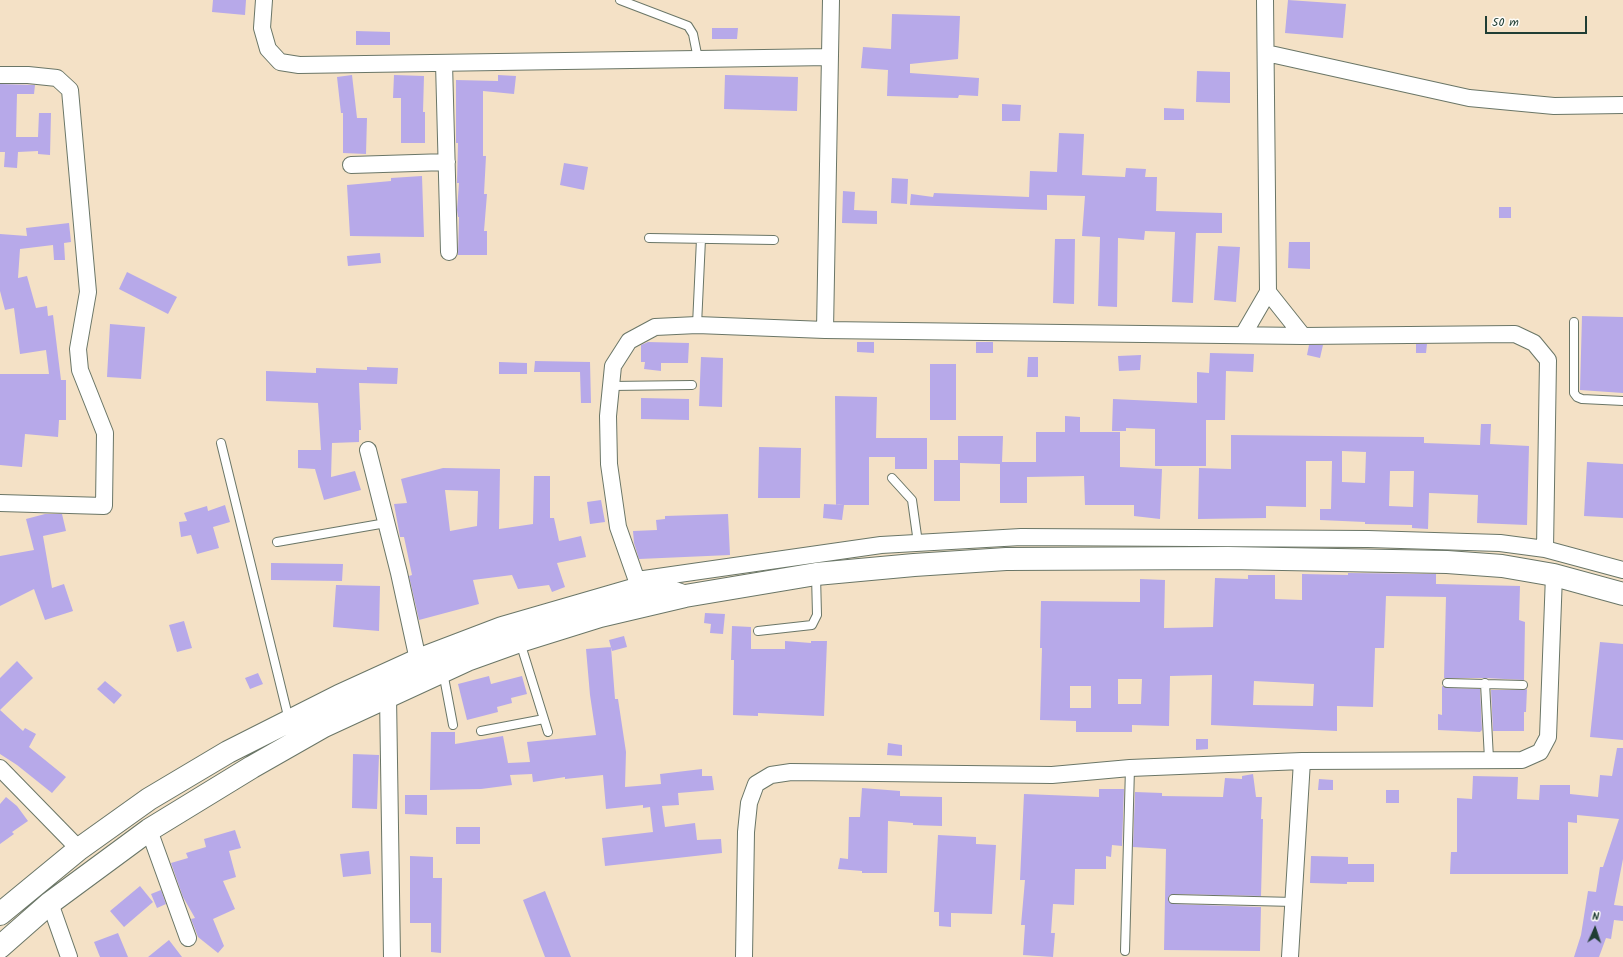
<!DOCTYPE html>
<html>
<head>
<meta charset="utf-8">
<style>
	body { margin:0 }
	#map { position:relative; width:1623px; height:957px; overflow:hidden; background:#f4e1c6; font-family:Kalam,sans-serif }
	canvas { display:block }
	.north { position:absolute; left:1575px; top:909px; width:40px; height:40px; -webkit-text-stroke:3px #fdfcf7; paint-order:stroke; rotate:3deg; font-size:11px; font-weight:700; line-height:16px; text-align:center; color:#1f3d34 }
	.north::after { content:''; display:block; margin:auto; width:14px; height:18px; background:#1f3d34; clip-path:polygon(50% 0,100% 100%,50% 72%,0 100%) }
	.scale { position:absolute; left:1485px; top:16px; width:102px; height:18px; box-sizing:border-box; border:2px solid #1f3d34; border-top:0; padding-left:5px; font-size:12px; line-height:14px; white-space:nowrap; color:#1f3d34; -webkit-text-stroke:3px #fdfcf7; paint-order:stroke }
</style>
</head>
<body>
<div id="map">
<canvas width="1623" height="957"></canvas>
<div class="north">N</div>
<div class="scale">50 m</div>
</div>
<script>
const context = document.querySelector('canvas').getContext('2d');
context.lineJoin = 'round';
function paint(path, color) {
  context.fillStyle = color;
  context.fill(path, 'evenodd');
}
function poly(rows) {
  const path = new Path2D();
  for (const r of rows) {
    path.moveTo(r[0], r[1]);
    for (let i = 2; i < r.length; i += 2) path.lineTo(r[i], r[i + 1]);
  }
  return path;
}
function trace(path, color, width, dash) {
  context.strokeStyle = color;
  context.lineWidth = width;
  context.lineCap = dash ? 'butt' : 'round';
  context.setLineDash(dash || []);
  context.stroke(path);
}
paint(poly([
	[213,0,246,0,245,15,212,12],
	[1288,0,1346,4,1343,38,1285,33],
	[892,14,960,16,958,59,910,64,910,73,979,78,978,96,959,95,958,98,887,96,888,70,861,68,863,47,891,49],
	[712,28,738,28,737,39,712,39],
	[356,31,390,32,390,45,356,45],
	[1197,71,1230,72,1230,103,1196,102],
	[352,75,357,118,367,118,366,154,343,153,343,113,341,113,337,77],
	[394,75,424,76,423,112,425,112,425,143,401,143,401,98,393,98],
	[498,75,516,76,514,94,483,91,483,156,486,156,484,194,487,194,484,231,487,231,487,255,458,255,459,217,458,217,457,210,459,183,457,183,458,143,456,143,456,80,498,81],
	[725,75,798,77,797,111,724,109],
	[0,84,35,85,34,94,17,94,16,137,38,137,39,113,51,113,50,155,38,154,38,151,18,152,17,168,4,167,5,152,0,152],
	[1002,104,1021,105,1020,121,1002,121],
	[1164,108,1184,109,1184,120,1164,120],
	[1059,133,1084,134,1082,175,1125,177,1126,168,1146,169,1145,177,1157,177,1156,211,1222,213,1222,233,1196,233,1193,303,1172,302,1175,232,1145,231,1144,240,1118,238,1117,307,1098,306,1100,237,1082,236,1085,196,1047,195,1047,210,910,205,911,194,933,197,934,193,1029,197,1030,171,1057,172],
	[564,163,588,167,584,190,560,185],
	[422,176,424,237,350,236,347,185,391,181,391,178],
	[892,178,908,179,907,204,891,203],
	[843,191,855,192,854,210,877,211,877,224,842,223],
	[1499,207,1511,207,1511,218,1499,218],
	[69,223,71,242,64,243,65,260,54,260,53,245,20,249,18,278,27,276,36,308,47,306,48,316,53,315,61,380,66,380,66,420,59,420,58,437,25,434,22,467,0,465,0,374,49,374,46,350,20,354,14,308,5,310,0,291,0,234,27,236,26,228],
	[1055,239,1075,239,1074,304,1053,303],
	[1289,242,1310,242,1310,269,1288,268],
	[1218,246,1240,247,1236,302,1214,300],
	[380,253,381,263,348,266,347,256],
	[127,272,177,297,168,314,119,289],
	[1582,316,1623,317,1623,393,1580,390],
	[110,324,145,327,141,379,107,377],
	[648,342,689,343,688,363,661,363,661,371,644,369,645,362,641,362,641,345],
	[857,342,874,342,874,353,857,352],
	[976,342,993,342,993,353,976,353],
	[1416,344,1427,344,1426,353,1416,353],
	[1309,345,1323,345,1320,358,1307,355],
	[1210,353,1254,354,1253,372,1226,371,1225,420,1206,420,1206,466,1155,466,1155,429,1126,428,1126,431,1112,431,1113,399,1197,403,1197,372,1209,373],
	[1141,355,1140,370,1119,371,1118,356],
	[701,357,723,358,722,407,699,406],
	[1028,357,1038,357,1038,377,1027,377],
	[535,361,590,362,591,403,581,403,580,372,534,372],
	[499,362,527,363,527,374,499,374],
	[930,364,956,364,956,420,930,420],
	[367,367,398,368,397,384,359,383,361,430,359,430,359,442,332,443,331,477,355,471,361,490,324,500,315,469,298,468,298,450,321,450,318,403,266,401,266,371,316,373,316,368,367,370],
	[835,396,877,397,876,438,927,438,927,469,895,469,895,457,869,457,869,505,836,505],
	[641,398,689,399,689,420,641,419],
	[1065,416,1080,417,1080,432,1120,432,1120,467,1162,469,1160,519,1134,516,1134,505,1085,505,1084,476,1027,477,1027,503,1000,503,1000,464,960,463,960,501,934,501,934,460,958,460,958,436,1003,436,1002,462,1036,462,1036,432,1065,432],
	[1481,424,1491,424,1490,444,1529,446,1527,525,1477,523,1478,495,1429,493,1428,529,1412,528,1412,525,1365,524,1365,522,1320,520,1320,509,1331,509,1332,461,1306,461,1306,507,1266,506,1266,518,1198,519,1199,468,1231,469,1231,435,1424,437,1424,443,1480,445],
	[1342,451,1366,452,1365,483,1342,482],
	[1390,471,1414,471,1413,507,1389,506],
	[759,447,801,448,800,498,758,498],
	[1587,462,1623,464,1623,518,1584,516],
	[443,468,500,469,499,529,533,524,534,476,550,476,550,518,554,518,559,541,581,536,586,557,557,563,565,587,552,592,549,585,518,589,512,575,473,580,479,604,419,620,409,576,412,575,404,537,400,537,394,504,407,503,401,479],
	[445,490,478,491,477,526,450,531],
	[601,500,605,522,590,524,587,502],
	[824,504,844,505,842,520,823,518],
	[225,505,230,522,213,527,219,548,197,554,191,535,181,537,179,522,187,521,184,513,207,506,208,511],
	[45,514,62,514,66,531,43,536,52,588,64,584,73,611,45,620,34,589,0,606,0,556,34,550,26,519],
	[728,514,730,555,639,559,634,543,633,531,657,530,656,520,665,519,665,516],
	[271,563,343,564,342,581,271,580],
	[1348,573,1436,574,1436,584,1520,586,1519,620,1525,622,1524,680,1485,678,1444,678,1446,597,1386,596,1384,648,1375,648,1373,707,1337,706,1337,731,1211,725,1212,675,1170,676,1169,726,1132,725,1132,732,1076,732,1076,721,1040,720,1042,648,1040,648,1041,601,1140,602,1140,579,1165,580,1164,628,1213,627,1215,578,1248,579,1248,575,1275,575,1275,599,1302,600,1302,574,1348,575],
	[1118,679,1142,679,1141,704,1118,704],
	[1254,681,1314,684,1313,706,1253,705],
	[1070,686,1091,686,1091,708,1070,708],
	[336,585,380,586,379,631,333,627],
	[705,613,725,614,723,634,710,633,711,624,704,623],
	[184,621,192,648,177,652,169,625],
	[732,626,751,627,751,649,785,649,785,641,811,643,811,641,827,641,824,716,758,713,758,716,733,715,734,660,731,660],
	[624,636,627,647,612,651,609,640],
	[1600,642,1623,644,1623,740,1590,737],
	[611,647,615,699,618,699,626,752,625,787,661,784,660,774,702,769,702,776,712,776,714,790,678,793,679,805,662,806,665,827,695,823,697,840,721,839,722,853,605,866,602,838,653,832,650,807,643,808,643,805,606,809,603,775,565,779,565,777,533,782,532,774,510,775,512,785,481,789,430,790,431,732,455,732,455,744,503,736,508,763,530,762,527,742,596,735,590,695,586,649],
	[17,661,33,678,0,710,23,731,25,728,36,734,29,747,66,777,52,793,17,765,0,754,0,678],
	[258,673,263,684,250,689,245,678],
	[489,676,491,684,522,676,527,694,511,698,512,703,497,707,498,712,467,720,458,684],
	[105,681,122,695,114,704,97,689],
	[1442,686,1447,688,1480,689,1482,730,1480,732,1438,730,1438,714,1442,715],
	[1527,689,1526,712,1524,712,1524,731,1493,731,1491,690,1523,690],
	[1196,739,1208,739,1208,749,1196,750],
	[888,743,902,745,902,756,887,755],
	[1617,748,1623,748,1623,859,1614,905,1623,906,1623,921,1614,920,1611,939,1606,938,1599,957,1574,957,1581,935,1588,891,1596,892,1600,867,1603,867,1619,819,1577,815,1577,823,1568,822,1568,874,1450,874,1451,852,1457,852,1457,798,1472,799,1473,776,1518,777,1517,799,1539,800,1540,785,1570,785,1570,794,1598,797,1600,775,1612,776],
	[353,754,379,755,377,809,352,808],
	[1253,774,1256,797,1262,797,1261,819,1263,819,1261,896,1173,894,1169,896,1168,899,1173,904,1261,907,1260,951,1164,950,1166,849,1133,847,1135,792,1162,793,1162,796,1223,797,1225,778,1242,779,1242,776],
	[1319,779,1333,780,1333,790,1318,790],
	[862,788,900,791,900,796,942,797,942,826,913,825,913,823,888,821,887,873,862,873,862,871,838,869,840,858,848,859,849,817,860,817],
	[1099,789,1124,789,1122,846,1112,845,1111,857,1106,856,1106,869,1075,869,1074,905,1053,904,1051,933,1055,933,1053,957,1023,955,1025,925,1021,925,1025,880,1020,880,1024,794,1099,797],
	[1386,790,1399,790,1399,803,1386,803],
	[405,795,427,795,427,815,405,814],
	[6,797,17,806,28,821,12,832,14,834,0,844,0,804],
	[456,827,480,827,480,844,456,844],
	[235,830,241,848,229,851,236,877,223,881,235,909,213,919,224,946,218,953,198,937,191,919,195,918,183,897,171,863,188,858,186,853,206,847,204,839],
	[938,835,976,837,976,844,996,845,992,914,951,913,951,927,939,926,939,912,934,912],
	[369,851,371,874,343,877,340,854],
	[410,856,433,857,433,878,442,878,441,953,431,952,431,923,410,923],
	[1311,856,1348,857,1348,864,1374,864,1374,882,1347,882,1347,884,1310,883],
	[140,886,153,902,124,927,110,911],
	[161,890,166,904,157,908,151,894],
	[545,891,571,957,545,957,523,900],
	[118,933,128,957,100,957,94,942],
	[169,940,182,957,148,957]
]), '#b7a9e9');
const service = poly([
	[620,0,688,26,693,34,698,59],
	[649,238,774,240],
	[1574,322,1574,393,1577,397,1582,399,1623,401],
	[697,325,701,239],
	[611,386,692,385],
	[221,443,289,720],
	[892,478,912,500,918,543],
	[277,542,386,523],
	[758,631,812,625,817,615,816,575],
	[520,642,548,732],
	[443,672,453,725],
	[1447,683,1523,685],
	[1485,683,1489,759],
	[481,731,544,719],
	[1173,899,1294,902],
	[1125,951,1130,768]
]);
const minor = poly([
	[264,0,262,28,268,49,280,62,299,65,830,57],
	[1266,53,1469,98,1554,106,1623,105],
	[444,63,449,252],
	[0,75,28,75,57,78,70,90,88,292,78,349,80,370,105,433,104,506,0,503],
	[351,165,447,162],
	[1268,292,1303,336],
	[825,330,831,0],
	[1243,335,1268,292,1265,0],
	[368,450,399,573,418,660],
	[637,580,881,545,1021,537,1368,539,1500,543,1545,549,1623,570],
	[643,598,618,527,609,464,608,416,613,366,629,341,655,327,697,325,825,330,1303,336,1515,334,1534,343,1548,360,1545,549],
	[388,696,392,957],
	[0,768,79,849],
	[149,830,188,938],
	[50,903,69,957],
	[744,957,746,832,749,803,756,784,771,775,791,772,1052,775,1130,768,1302,761,1522,760,1540,752,1548,737,1554,575],
	[1290,957,1302,761]
]);
const secondary = poly([
	[0,914,79,849,149,799,228,752,339,696,418,660,502,628,640,588,660,588,683,596],
	[0,947,50,903,149,830,252,767,324,726,467,660,520,641,600,616,685,596,816,574,914,565,1006,559,1228,558,1447,562,1502,566,1554,575,1623,594]
]);
trace(service, '#6a7667', 10);
trace(minor, '#6a7667', 18);
trace(secondary, '#6a7667', 24);
trace(service, '#fff', 8);
trace(minor, '#fff', 16);
trace(secondary, '#fff', 22);
</script>
</body>
</html>
